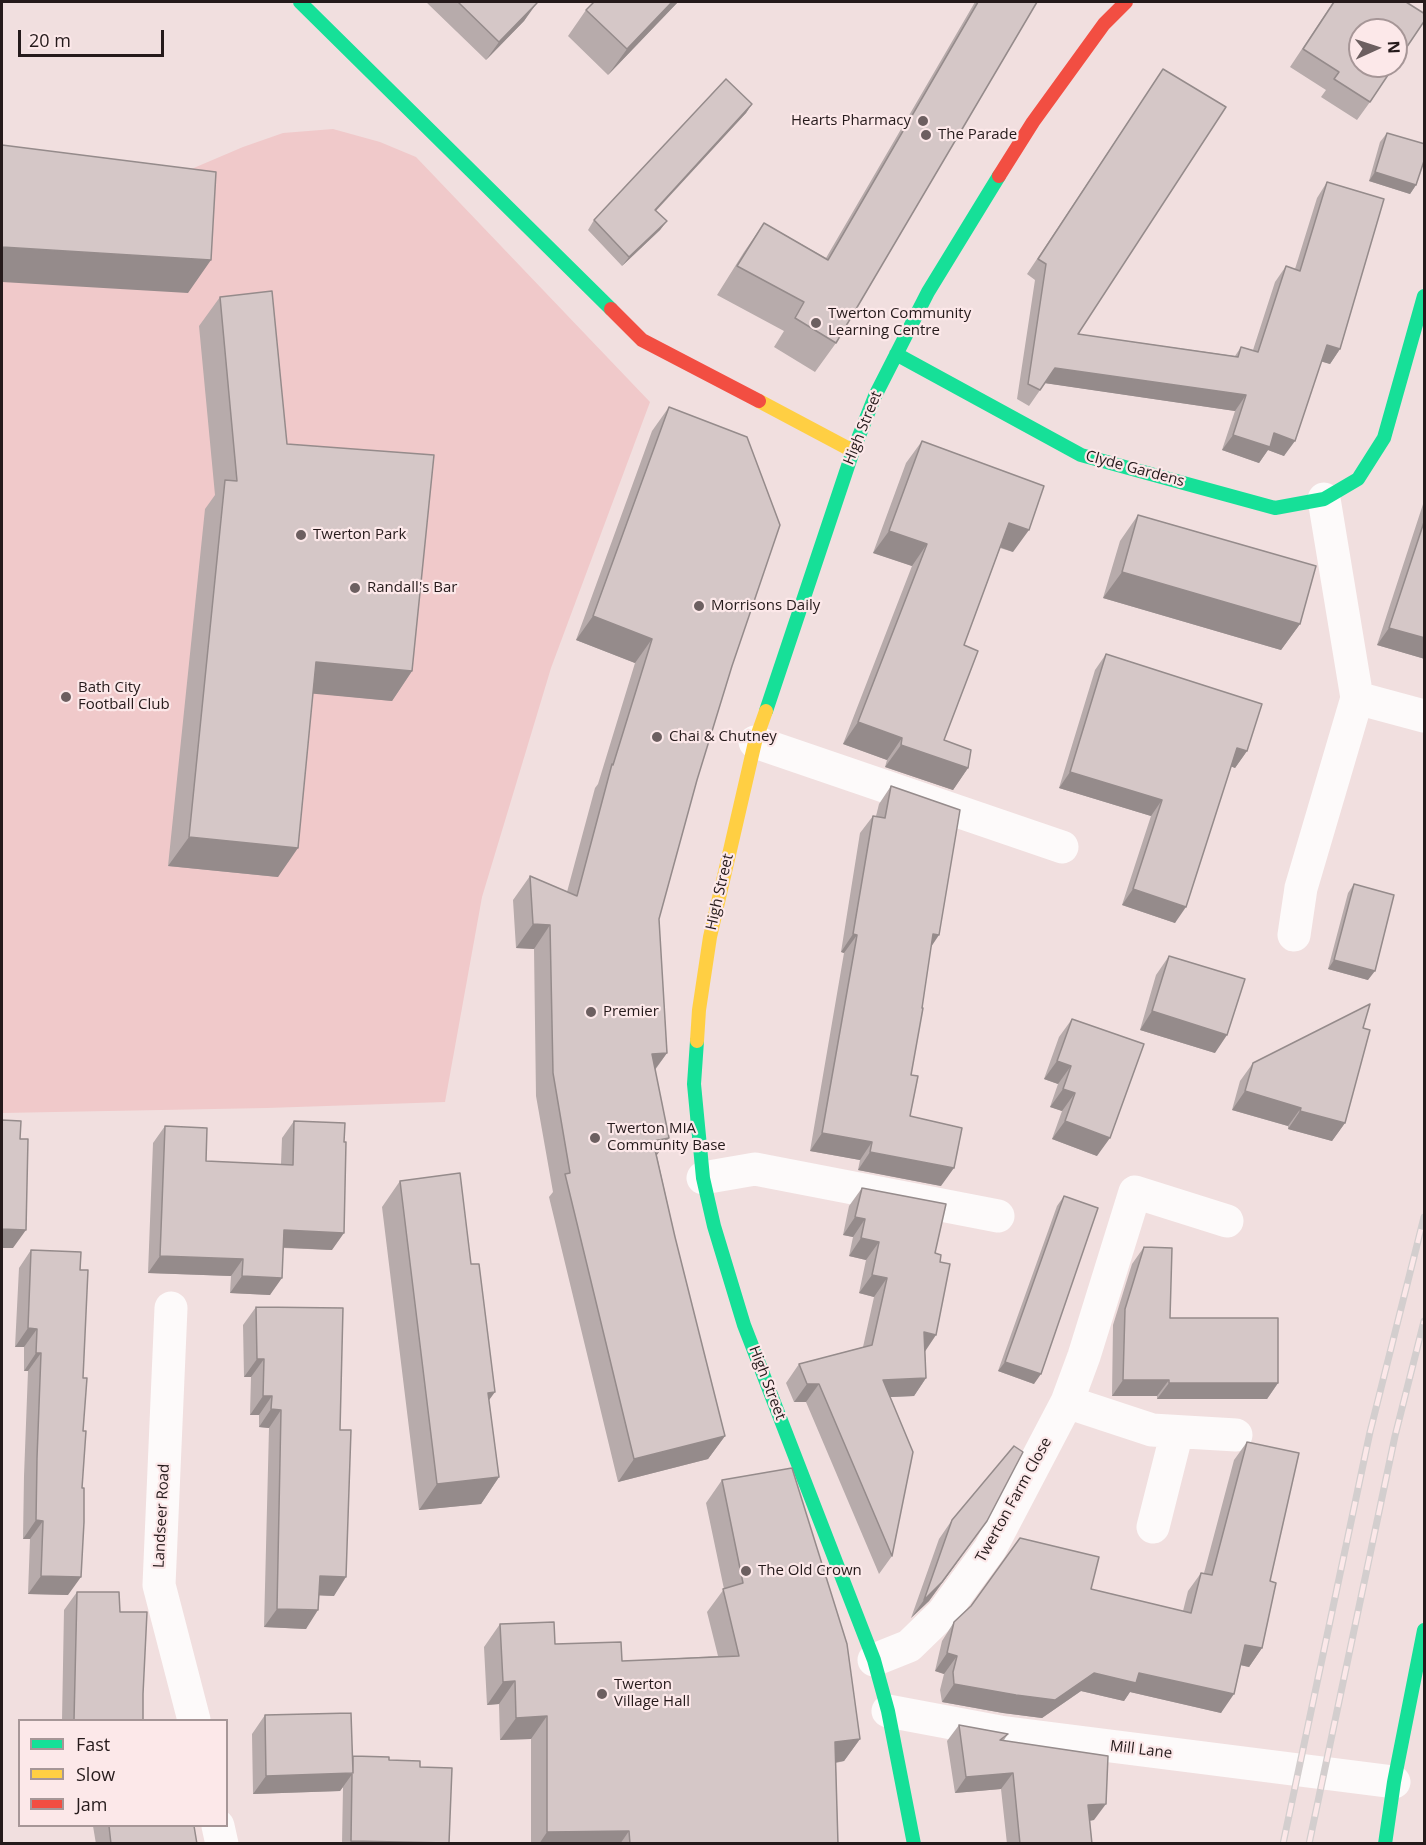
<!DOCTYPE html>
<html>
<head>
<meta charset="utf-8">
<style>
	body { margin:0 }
	#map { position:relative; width:1426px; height:1845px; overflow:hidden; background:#f1dfdf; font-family:"Open Sans",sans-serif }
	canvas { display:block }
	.frame { position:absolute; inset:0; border:3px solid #251a1b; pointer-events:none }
	.legend { position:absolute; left:18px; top:1719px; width:210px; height:108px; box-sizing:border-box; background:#fce8e9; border:2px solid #a69697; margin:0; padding:8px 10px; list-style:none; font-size:18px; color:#251a1b }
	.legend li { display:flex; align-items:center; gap:12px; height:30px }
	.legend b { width:30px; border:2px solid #a69697 }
	.north { position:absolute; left:1348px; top:18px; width:60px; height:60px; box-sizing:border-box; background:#fce8e9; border:2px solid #a69697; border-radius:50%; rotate:87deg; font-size:16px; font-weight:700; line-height:24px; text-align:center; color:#251a1b }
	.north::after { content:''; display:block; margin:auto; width:21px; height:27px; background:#6c5f60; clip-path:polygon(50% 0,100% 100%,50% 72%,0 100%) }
	.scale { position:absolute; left:18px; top:30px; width:146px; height:27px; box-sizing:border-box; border:3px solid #251a1b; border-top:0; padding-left:8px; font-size:18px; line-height:21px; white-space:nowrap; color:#251a1b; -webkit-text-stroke:4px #fce8e9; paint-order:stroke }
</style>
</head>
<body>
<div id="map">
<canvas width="1426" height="1845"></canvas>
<div class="frame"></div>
<ul class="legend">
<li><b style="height:8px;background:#16e098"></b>Fast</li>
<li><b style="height:8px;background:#ffcf43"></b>Slow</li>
<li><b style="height:8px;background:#f24e42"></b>Jam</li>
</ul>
<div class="north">N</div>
<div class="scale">20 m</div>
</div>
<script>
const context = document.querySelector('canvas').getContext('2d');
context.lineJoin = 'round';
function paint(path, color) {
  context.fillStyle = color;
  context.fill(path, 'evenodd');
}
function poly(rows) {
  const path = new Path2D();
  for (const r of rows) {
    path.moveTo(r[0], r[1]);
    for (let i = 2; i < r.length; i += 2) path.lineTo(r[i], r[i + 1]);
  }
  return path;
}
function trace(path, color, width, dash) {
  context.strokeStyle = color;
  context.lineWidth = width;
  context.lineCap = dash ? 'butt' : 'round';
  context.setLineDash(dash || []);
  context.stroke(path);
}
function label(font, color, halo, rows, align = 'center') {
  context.font = font + ' "Open Sans",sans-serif';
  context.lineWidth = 4.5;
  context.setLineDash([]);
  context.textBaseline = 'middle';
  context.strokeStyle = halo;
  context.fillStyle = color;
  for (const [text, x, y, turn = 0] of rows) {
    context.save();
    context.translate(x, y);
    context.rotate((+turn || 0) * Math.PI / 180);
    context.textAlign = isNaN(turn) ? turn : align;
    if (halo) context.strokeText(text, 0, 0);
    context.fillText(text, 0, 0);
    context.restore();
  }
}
paint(poly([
	[333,129,380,142,416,157,650,402,551,668,482,897,445,1102,267,1108,2,1113,2,148,189,170,243,147,283,133]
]), '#f0c9ca');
trace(poly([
	[1357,698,1424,716],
	[755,742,1062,847],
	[1294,935,1301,888,1357,698,1324,499],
	[703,1178,755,1169,998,1216],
	[171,1308,159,1585,194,1720],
	[1067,1402,1152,1430,1236,1435],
	[1153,1527,1177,1432],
	[874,1660,909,1646,943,1613,990,1549,1067,1402,1084,1356,1135,1192,1227,1221],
	[888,1711,1000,1732,1394,1782],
	[218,1826,222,1844]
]), '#fdfafa', 33);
trace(poly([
	[300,2,611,309],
	[896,354,1081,455,1275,508,1324,499,1358,479,1384,438,1424,296],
	[766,711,853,451,875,396,928,292,999,176],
	[697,1041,694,1084,703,1178,714,1226,744,1325,874,1660,888,1711,914,1844],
	[1385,1844,1394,1782,1424,1630]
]), '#16e098', 14);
trace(poly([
	[759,401,853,451],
	[697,1041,699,1010,710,937,755,742,766,711]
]), '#ffcf43', 14);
trace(poly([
	[999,176,1033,122,1104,24,1126,2],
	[611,309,642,340,759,401]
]), '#f24e42', 14);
const rail = poly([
	[1283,1844,1370,1432,1424,1217],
	[1309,1844,1395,1436,1424,1321]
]);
trace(rail, '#d3cece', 7);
trace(rail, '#fce8e9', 4.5, [14]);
paint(poly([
	[426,2,536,2,524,21,486,60],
	[594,2,678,2,608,75,568,36,586,10],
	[975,2,1037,2,836,343,815,372,774,347,784,331,717,295,744,252,764,223,826,258],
	[1333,2,1406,2,1370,102,1357,120,1321,97,1326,90,1290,67],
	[1163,69,1078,334,1235,356,1241,347,1253,350,1275,282,1286,266,1295,269,1317,198,1327,182,1340,349,1330,364,1321,361,1284,456,1268,450,1259,463,1222,450,1235,411,1045,383,1029,406,1017,399,1035,280,1027,274],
	[752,104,746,113,656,211,667,221,660,230,622,266,588,230,594,220],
	[1387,133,1416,185,1410,194,1369,181,1380,142],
	[220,297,287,444,412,671,392,701,313,693,278,877,168,866,205,509,215,495,199,326],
	[669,407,732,666,697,780,659,919,667,1053,655,1070,657,1156,675,1237,725,1436,708,1459,618,1482,549,1197,553,1192,536,1096,534,949,516,948,513,900,530,876,567,892,595,788,598,784,635,663,576,640,652,431],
	[922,441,1013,552,1000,548,964,645,944,740,968,768,953,790,885,767,887,760,843,744,912,566,873,553,906,463],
	[1425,498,1425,659,1377,645],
	[1138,515,1300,624,1281,650,1103,598,1120,541],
	[1106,654,1247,751,1235,768,1231,766,1175,923,1122,905,1151,816,1059,788,1095,670],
	[891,786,931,947,911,1075,910,1116,941,1186,858,1170,860,1160,810,1151,844,953,841,952,860,833,873,816,876,816,879,804],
	[1354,884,1368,980,1328,969,1348,893],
	[1169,956,1215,1053,1140,1030,1156,975],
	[1072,1019,1097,1156,1052,1139,1062,1111,1050,1107,1058,1084,1044,1079,1059,1037],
	[1363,1028,1345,1123,1332,1141,1288,1129,1288,1126,1232,1110,1240,1081,1253,1063],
	[294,1121,332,1250,283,1248,270,1295,230,1293,231,1276,148,1273,153,1143,165,1126,206,1161,281,1164,282,1138],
	[400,1181,489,1400,499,1477,481,1504,419,1510,382,1207],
	[862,1188,935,1253,925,1351,926,1378,914,1396,890,1397,892,1556,879,1574,806,1402,794,1402,786,1383,799,1364,863,1347,874,1297,859,1293,866,1260,849,1256,853,1237,843,1235,849,1206],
	[1064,1196,1034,1384,998,1371,1057,1206],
	[1144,1247,1170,1318,1278,1383,1267,1399,1157,1399,1157,1396,1112,1396,1113,1325,1132,1264],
	[31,1250,68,1595,28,1594,30,1539,23,1539,24,1476,28,1371,24,1371,24,1347,15,1347,19,1268],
	[256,1307,334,1596,319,1595,306,1629,264,1627,269,1428,259,1427,259,1415,250,1415,251,1377,244,1377,243,1325],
	[1247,1442,1270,1581,1262,1648,1249,1667,1240,1665,1221,1713,1130,1692,1124,1701,1081,1691,1042,1718,1003,1713,942,1702,940,1690,944,1674,935,1671,942,1641,954,1622,1091,1589,1183,1611,1188,1591,1201,1573,1204,1573,1234,1460],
	[722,1480,860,1739,844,1761,836,1763,838,1844,531,1844,531,1739,500,1740,499,1704,487,1705,484,1647,500,1624,555,1644,622,1661,718,1656,707,1612,724,1589,706,1503],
	[952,1520,974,1539,929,1601,911,1618,939,1539],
	[77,1592,120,1612,143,1694,143,1720,62,1720,64,1610],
	[265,1715,353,1756,389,1760,420,1767,449,1844,342,1844,343,1787,340,1791,253,1794,252,1734],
	[959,1725,1008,1734,1004,1740,1094,1820,1090,1821,1092,1844,1007,1844,1001,1789,955,1793,947,1741],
	[93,1826,194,1826,197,1844,96,1844]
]), '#b7abab');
paint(poly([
	[672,2,678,2,608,75,627,49],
	[537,3,524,21,486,60,499,42],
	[752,104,746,113,648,219,655,210],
	[1375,172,1416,185,1410,194,1369,181],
	[667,221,660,230,622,266,629,257],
	[2,247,211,260,188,293,2,282],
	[1327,345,1340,349,1330,364,1316,360],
	[1055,368,1246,395,1235,411,1044,383],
	[1274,433,1295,441,1284,456,1268,450,1259,463,1222,450,1233,435],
	[1009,523,1029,530,1013,552,994,545],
	[889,531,927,544,912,566,873,553],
	[1122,572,1300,624,1281,650,1103,598],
	[593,616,652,639,635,663,576,640],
	[1389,628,1425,638,1425,659,1377,645],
	[316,662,412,671,392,701,295,692],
	[858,722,902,738,887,760,843,744],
	[901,745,968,768,953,790,885,767],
	[1237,748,1247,751,1235,768,1225,764],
	[1070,772,1162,800,1151,816,1059,788],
	[189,837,298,848,278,877,168,866],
	[1133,889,1186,907,1175,923,1122,905],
	[533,924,550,925,534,949,516,948],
	[853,934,857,935,844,953,841,952],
	[933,934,939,935,927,953],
	[1334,960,1375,971,1368,980,1328,969],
	[1152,1011,1227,1035,1215,1053,1140,1030],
	[667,1053,650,1076,652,1054],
	[1057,1061,1071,1066,1058,1084,1044,1079],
	[1063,1089,1075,1093,1062,1111,1050,1107],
	[1245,1091,1301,1108,1288,1126,1232,1110],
	[1300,1111,1345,1123,1332,1141,1288,1129],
	[1065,1121,1110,1138,1097,1156,1052,1139],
	[822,1133,872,1142,860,1160,810,1151],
	[669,1138,652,1162,653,1141],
	[870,1152,954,1168,941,1186,858,1170],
	[855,1217,865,1219,853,1237,843,1235],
	[2,1229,26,1230,13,1248,2,1248],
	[284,1230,344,1233,332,1250,272,1247],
	[861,1238,879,1242,866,1260,849,1256],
	[160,1256,243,1259,231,1276,148,1273],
	[872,1275,887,1278,874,1297,859,1293],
	[242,1276,282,1278,270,1295,230,1293],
	[28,1328,37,1329,24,1347,15,1347],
	[924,1332,936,1335,924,1353],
	[36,1353,41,1353,28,1371,24,1371],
	[257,1359,264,1359,251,1377,244,1377],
	[1005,1362,1041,1374,1034,1384,998,1371],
	[926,1378,914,1396,870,1398,883,1380],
	[1123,1380,1169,1380,1157,1396,1112,1396],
	[1169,1383,1278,1383,1267,1399,1157,1399],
	[807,1384,819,1384,806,1402,794,1402],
	[495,1392,476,1418,488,1393],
	[263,1396,272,1396,259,1415,250,1415],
	[271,1409,281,1410,269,1428,259,1427],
	[725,1436,708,1459,618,1482,634,1459],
	[499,1477,481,1504,419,1510,437,1484],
	[36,1520,43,1521,30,1539,23,1539],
	[987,1521,929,1601,911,1618,924,1600],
	[41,1576,81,1577,68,1595,28,1594],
	[320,1576,346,1577,334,1596,307,1595],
	[277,1609,318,1610,306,1629,264,1627],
	[1245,1645,1262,1648,1249,1667,1232,1663],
	[947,1653,957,1656,944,1674,935,1671],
	[1094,1673,1139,1673,1234,1694,1221,1713,1130,1692,1124,1701,1081,1691,1042,1718,1003,1713,942,1702,954,1684],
	[515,1681,499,1704,487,1705,503,1682],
	[547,1716,531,1739,500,1740,516,1718],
	[860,1739,844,1761,819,1765,835,1742],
	[353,1773,340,1791,253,1794,266,1776],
	[1013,1773,1001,1789,955,1793,966,1777],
	[1106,1804,1094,1820,1076,1822,1088,1805],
	[629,1831,620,1844,539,1844,547,1832],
	[351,1841,449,1844,349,1844]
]), '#958b8b');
const building = poly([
	[458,2,536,2,537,3,499,42,458,2],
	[594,2,672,2,627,49,586,10,594,2],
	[978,2,1037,2,836,343,795,318,804,302,737,266,764,223,828,260,978,2],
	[1334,2,1406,2,1425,14,1425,20,1396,63,1396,30,1360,30,1360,66,1394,66,1370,102,1334,79,1339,72,1303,49,1334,2],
	[1163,69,1226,107,1078,334,1238,357,1241,347,1258,352,1286,266,1300,271,1327,182,1384,199,1340,349,1327,345,1295,441,1274,433,1270,447,1233,435,1246,395,1055,368,1040,390,1028,384,1046,264,1038,259,1163,69],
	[726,79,752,104,655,210,667,221,629,257,594,220,726,79],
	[1387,133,1425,144,1425,158,1416,185,1375,172,1387,133],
	[2,145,216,172,211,260,2,247,2,145],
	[272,291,287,444,434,455,412,671,316,662,298,848,189,837,225,480,237,481,220,297,272,291],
	[669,407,747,437,780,525,732,666,697,780,659,919,667,1053,652,1054,669,1138,653,1141,675,1237,725,1436,634,1459,565,1174,570,1173,553,1073,550,925,533,924,530,876,577,896,612,764,613,765,652,639,593,616,669,407],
	[922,441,1044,486,1029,530,1009,523,964,645,978,651,944,740,971,750,968,768,901,745,902,738,858,722,927,544,889,531,922,441],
	[1138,515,1316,566,1300,624,1122,572,1138,515],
	[1425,519,1425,638,1389,628,1425,519],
	[1106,654,1262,704,1247,751,1237,748,1186,907,1133,889,1162,800,1070,772,1106,654],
	[891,786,960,810,939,935,933,934,922,1008,923,1008,911,1075,918,1076,910,1116,962,1128,954,1168,870,1152,872,1142,822,1133,857,935,853,934,873,816,885,818,891,786],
	[1354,884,1394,895,1375,971,1334,960,1354,884],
	[1169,956,1245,979,1227,1035,1152,1011,1169,956],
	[1370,1004,1363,1028,1370,1030,1345,1123,1300,1111,1301,1108,1245,1091,1253,1063,1370,1004],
	[1072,1019,1144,1044,1110,1138,1065,1121,1075,1093,1063,1089,1071,1066,1057,1061,1072,1019],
	[2,1120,21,1121,20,1139,28,1139,26,1230,2,1229,2,1120],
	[294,1121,345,1123,344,1142,346,1142,344,1233,284,1230,282,1278,242,1276,243,1259,160,1256,165,1126,207,1128,206,1161,293,1165,294,1121],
	[460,1173,471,1264,479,1264,495,1392,488,1393,499,1477,437,1484,400,1181,460,1173],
	[862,1188,946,1204,935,1253,941,1255,940,1262,950,1264,936,1335,924,1332,926,1378,883,1380,913,1452,892,1556,819,1384,807,1384,799,1364,872,1345,887,1278,872,1275,879,1242,861,1238,865,1219,855,1217,862,1188],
	[1064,1196,1098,1208,1041,1374,1005,1362,1064,1196],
	[1144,1247,1172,1248,1170,1318,1278,1318,1278,1383,1169,1383,1169,1380,1123,1380,1125,1309,1144,1247],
	[31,1250,81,1252,80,1270,88,1270,83,1378,87,1378,83,1431,86,1431,82,1488,84,1488,84,1522,81,1577,41,1576,43,1521,36,1520,37,1458,41,1353,36,1353,37,1329,28,1328,31,1250],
	[256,1307,343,1308,340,1430,351,1430,346,1577,320,1576,318,1610,277,1609,281,1410,271,1409,272,1396,263,1396,264,1359,257,1359,256,1307],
	[1247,1442,1299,1453,1270,1581,1276,1583,1262,1648,1245,1645,1234,1694,1139,1673,1136,1683,1094,1673,1055,1700,1016,1695,954,1684,953,1672,957,1656,947,1653,954,1622,971,1606,1020,1538,1099,1557,1091,1589,1191,1613,1201,1573,1212,1575,1247,1442],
	[1014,1446,1023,1452,987,1521,942,1582,924,1600,952,1520,1014,1446],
	[792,1468,847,1644,860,1739,835,1742,838,1844,630,1844,629,1831,547,1832,547,1716,516,1718,515,1681,503,1682,500,1624,554,1622,555,1644,621,1642,622,1661,739,1656,723,1589,743,1583,722,1480,792,1468],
	[77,1592,119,1592,120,1612,147,1612,143,1694,143,1720,74,1720,77,1592],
	[351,1713,353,1773,266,1776,265,1715,351,1713],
	[959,1725,1008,1734,1000,1740,1108,1756,1106,1804,1088,1805,1092,1844,1020,1844,1013,1773,966,1777,959,1725],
	[353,1756,389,1757,389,1760,420,1761,420,1767,452,1768,449,1843,351,1841,352,1773,353,1773,353,1756],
	[109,1826,194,1826,197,1844,111,1844,109,1826]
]);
paint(building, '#d5c7c7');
trace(building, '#958b8b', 1.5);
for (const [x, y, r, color] of [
	[923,121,6,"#6c5f60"],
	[926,135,6,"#6c5f60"],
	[816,323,6,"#6c5f60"],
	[301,535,6,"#6c5f60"],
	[355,588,6,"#6c5f60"],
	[699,606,6,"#6c5f60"],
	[66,697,6,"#6c5f60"],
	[657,737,6,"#6c5f60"],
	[591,1012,6,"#6c5f60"],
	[595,1138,6,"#6c5f60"],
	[746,1571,6,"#6c5f60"],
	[602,1694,6,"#6c5f60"]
]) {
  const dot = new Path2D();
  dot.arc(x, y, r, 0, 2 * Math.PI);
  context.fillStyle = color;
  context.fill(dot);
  trace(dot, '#fce8e9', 2);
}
label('15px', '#251a1b', '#fce8e9', [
	["Hearts Pharmacy",911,121,"right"],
	["The Parade",938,135],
	["Twerton Community",828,314],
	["Learning Centre",828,331],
	["Twerton Park",313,535],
	["Randall's Bar",367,588],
	["Morrisons Daily",711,606],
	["Bath City",78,688],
	["Football Club",78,705],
	["Chai & Chutney",669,737],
	["Premier",603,1012],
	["Twerton MIA",607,1129],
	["Community Base",607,1146],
	["The Old Crown",758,1571],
	["Twerton",614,1685],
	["Village Hall",614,1702]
], 'left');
label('15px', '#251a1b', '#fce8e9', [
	["High Street",863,428,-68],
	["Clyde Gardens",1135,469,15],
	["High Street",720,892,-77],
	["High Street",767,1383,69],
	["Twerton Farm Close",1014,1500,-61],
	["Landseer Road",162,1516,-87],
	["Mill Lane",1141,1750,7]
]);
</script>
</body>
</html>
